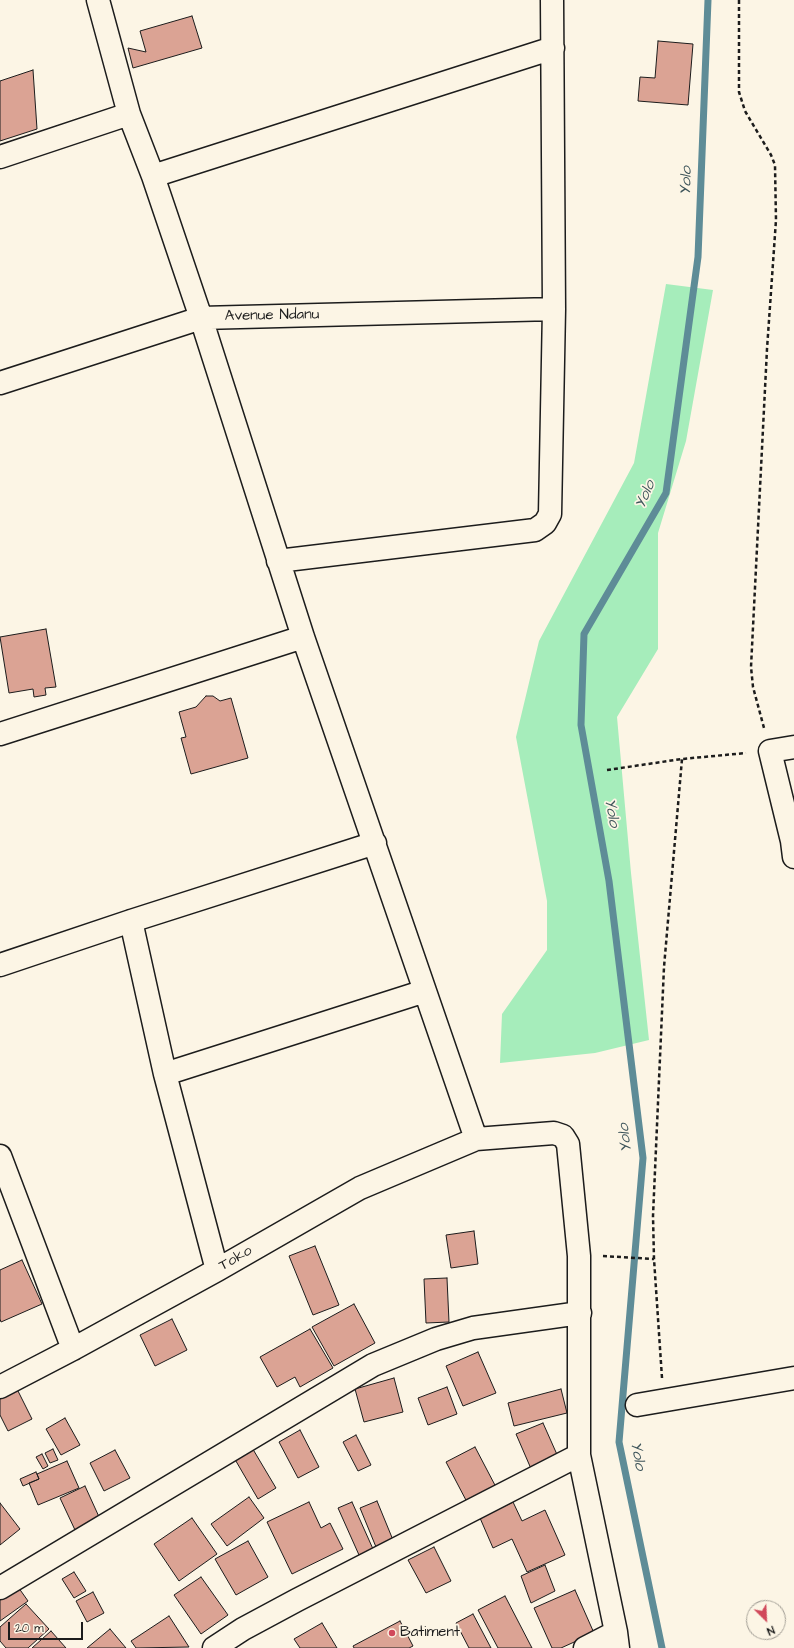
<!DOCTYPE html>
<html>
<head>
<meta charset="utf-8">
<style>
	body { margin:0 }
	#map { position:relative; width:794px; height:1648px; overflow:hidden; background:#fcf5e5; font-family:"Architects Daughter",sans-serif }
	canvas { display:block }
	.north { position:absolute; left:746px; top:1600px; width:40px; height:40px; box-sizing:border-box; background:#fcf5e5; border:1px solid #a29e95; border-radius:50%; rotate:156deg; font-size:11px; font-weight:700; line-height:16px; text-align:center; color:#1c1c1c }
	.north::after { content:''; display:block; margin:auto; width:14px; height:18px; background:#d1495b; clip-path:polygon(50% 0,100% 100%,50% 72%,0 100%) }
	.scale { position:absolute; left:8px; top:1622px; width:75px; height:18px; box-sizing:border-box; border:2px solid #1c1c1c; border-top:0; padding-left:5px; font-size:12px; line-height:14px; white-space:nowrap; color:#1c1c1c; -webkit-text-stroke:3px #fcf5e5; paint-order:stroke }
</style>
</head>
<body>
<div id="map">
<canvas width="794" height="1648"></canvas>
<div class="north">N</div>
<div class="scale">20 m</div>
</div>
<script>
const context = document.querySelector('canvas').getContext('2d');
context.lineJoin = 'round';
function paint(path, color) {
  context.fillStyle = color;
  context.fill(path, 'evenodd');
}
function poly(rows) {
  const path = new Path2D();
  for (const r of rows) {
    path.moveTo(r[0], r[1]);
    for (let i = 2; i < r.length; i += 2) path.lineTo(r[i], r[i + 1]);
  }
  return path;
}
function trace(path, color, width, dash) {
  context.strokeStyle = color;
  context.lineWidth = width;
  context.lineCap = dash ? 'butt' : 'round';
  context.setLineDash(dash || []);
  context.stroke(path);
}
function label(font, color, halo, rows, align = 'center') {
  context.font = font + ' "Architects Daughter",sans-serif';
  context.lineWidth = 3.5;
  context.setLineDash([]);
  context.textBaseline = 'middle';
  context.strokeStyle = halo;
  context.fillStyle = color;
  for (const [text, x, y, turn = 0] of rows) {
    context.save();
    context.translate(x, y);
    context.rotate((+turn || 0) * Math.PI / 180);
    context.textAlign = isNaN(turn) ? turn : align;
    if (halo) context.strokeText(text, 0, 0);
    context.fillText(text, 0, 0);
    context.restore();
  }
}
paint(poly([
	[666,284,713,290,686,441,658,533,658,649,617,717,631,873,649,1040,595,1053,500,1063,502,1014,547,950,547,901,516,737,539,641,634,463]
]), '#a6edbb');
trace(poly([
	[662,1648,619,1442,643,1158,609,881,581,725,584,634,666,493,698,257,708,0]
]), '#5e8c97', 7);
const building = poly([
	[192,16,202,48,133,68,128,48,146,52,140,31,192,16],
	[658,41,693,44,688,105,638,101,640,77,655,78,658,41],
	[33,70,37,129,0,141,0,81,33,70],
	[46,629,56,687,45,688,46,695,34,697,33,689,9,693,0,637,46,629],
	[206,696,213,696,220,701,231,698,248,758,191,774,181,738,186,737,179,712,196,707,206,696],
	[474,1231,478,1264,451,1268,446,1235,474,1231],
	[315,1246,339,1305,313,1315,289,1256,315,1246],
	[22,1260,42,1304,1,1322,0,1319,0,1270,22,1260],
	[447,1278,449,1322,426,1323,424,1279,447,1278],
	[354,1304,375,1343,334,1366,312,1327,354,1304],
	[172,1319,187,1350,155,1366,140,1335,172,1319],
	[310,1329,333,1368,300,1387,295,1377,277,1387,260,1357,310,1329],
	[478,1352,496,1393,463,1406,446,1366,478,1352],
	[394,1378,403,1412,364,1422,355,1389,394,1378],
	[16,1387,32,1419,8,1431,0,1415,0,1394,16,1387],
	[447,1387,457,1414,428,1425,418,1398,447,1387],
	[561,1389,567,1413,514,1426,508,1403,561,1389],
	[65,1418,80,1445,61,1455,46,1429,65,1418],
	[543,1423,559,1459,532,1471,516,1434,543,1423],
	[300,1430,319,1467,298,1478,279,1442,300,1430],
	[356,1435,371,1465,358,1471,343,1442,356,1435],
	[251,1446,276,1488,258,1499,233,1456,251,1446],
	[475,1447,497,1489,468,1504,446,1462,475,1447],
	[53,1449,58,1460,50,1463,45,1453,53,1449],
	[115,1450,130,1478,104,1491,90,1463,115,1450],
	[42,1454,48,1466,43,1469,36,1457,42,1454],
	[67,1461,79,1488,38,1505,29,1483,39,1479,37,1474,67,1461],
	[36,1472,39,1479,23,1486,20,1479,36,1472],
	[85,1486,100,1519,75,1530,60,1498,85,1486],
	[249,1497,264,1518,227,1546,211,1524,249,1497],
	[377,1501,393,1540,376,1547,360,1508,377,1501],
	[309,1502,321,1528,330,1523,343,1549,292,1574,267,1522,309,1502],
	[352,1502,373,1549,359,1555,338,1508,352,1502],
	[513,1502,522,1521,545,1510,565,1555,527,1572,512,1539,493,1548,480,1518,513,1502],
	[0,1503,20,1529,0,1545,0,1503],
	[192,1518,217,1554,179,1581,154,1544,192,1518],
	[248,1541,268,1577,236,1595,215,1559,248,1541],
	[434,1547,451,1581,426,1593,408,1560,434,1547],
	[545,1565,555,1591,531,1603,521,1576,545,1565],
	[74,1572,86,1591,74,1598,62,1579,74,1572],
	[201,1577,228,1615,201,1634,174,1595,201,1577],
	[16,1584,28,1601,0,1621,0,1596,16,1584],
	[575,1590,594,1633,561,1648,552,1648,534,1608,575,1590],
	[93,1592,104,1613,87,1622,76,1601,93,1592],
	[505,1596,532,1648,498,1648,478,1610,505,1596],
	[26,1604,49,1629,28,1648,6,1648,0,1641,0,1627,26,1604],
	[473,1614,491,1648,469,1648,456,1623,473,1614],
	[169,1616,189,1647,136,1648,131,1641,169,1616],
	[400,1621,413,1646,409,1648,354,1648,353,1646,400,1621],
	[322,1623,337,1648,300,1648,294,1639,322,1623],
	[110,1629,126,1648,87,1648,110,1629],
	[51,1631,66,1648,32,1648,51,1631]
]);
paint(building, '#dba394');
trace(building, '#1c1c1c', 1);
const minor = poly([
	[98,0,129,114,153,176,201,318,303,637,476,1139],
	[0,157,129,114],
	[153,176,553,48],
	[0,383,201,318,554,309],
	[278,561,535,530,545,523,550,514,554,309,552,0],
	[0,734,303,637],
	[794,747,770,751,792,841,794,857],
	[131,921,165,1074,217,1270],
	[0,965,131,921,375,843],
	[165,1074,425,991],
	[0,1156,73,1349],
	[0,1387,73,1349,217,1270,360,1188,476,1139,554,1133,563,1136,568,1144,579,1256,579,1455,616,1632,618,1648],
	[637,1405,794,1378],
	[0,1588,373,1365,436,1339,473,1328,580,1313],
	[214,1648,243,1629,297,1600,579,1455],
	[585,1648,616,1632]
]);
trace(minor, '#1c1c1c', 25);
trace(poly([
	[739,0,739,92,745,111,771,155,775,165,776,220,767,349,751,667,753,687,764,728],
	[607,770,682,759,746,753],
	[603,1256,654,1259],
	[662,1378,654,1259,653,1216,664,967,682,759]
]), '#1c1c1c', 2.5, [4, 3]);
trace(minor, '#fcf5e5', 22);
for (const [x, y, r, color] of [
	[392,1633,4,"#d1495b"]
]) {
  const dot = new Path2D();
  dot.arc(x, y, r, 0, 2 * Math.PI);
  context.fillStyle = color;
  context.fill(dot);
  trace(dot, '#fcf5e5', 1.5);
}
label('15px', '#1c1c1c', '#fcf5e5', [
	["Avenue Ndanu",272,316,-1],
	["Toko",236,1259,-30]
]);
label('15px', '#1c1c1c', '#fcf5e5', [
	["Batiment",400,1633]
], 'left');
label('italic 16px', '#3d545a', '#fcf5e5', [
	["Yolo",687,181,-88],
	["Yolo",646,495,-66],
	["Yolo",611,813,80],
	["Yolo",626,1138,-97],
	["Yolo",637,1456,80]
]);
</script>
</body>
</html>
